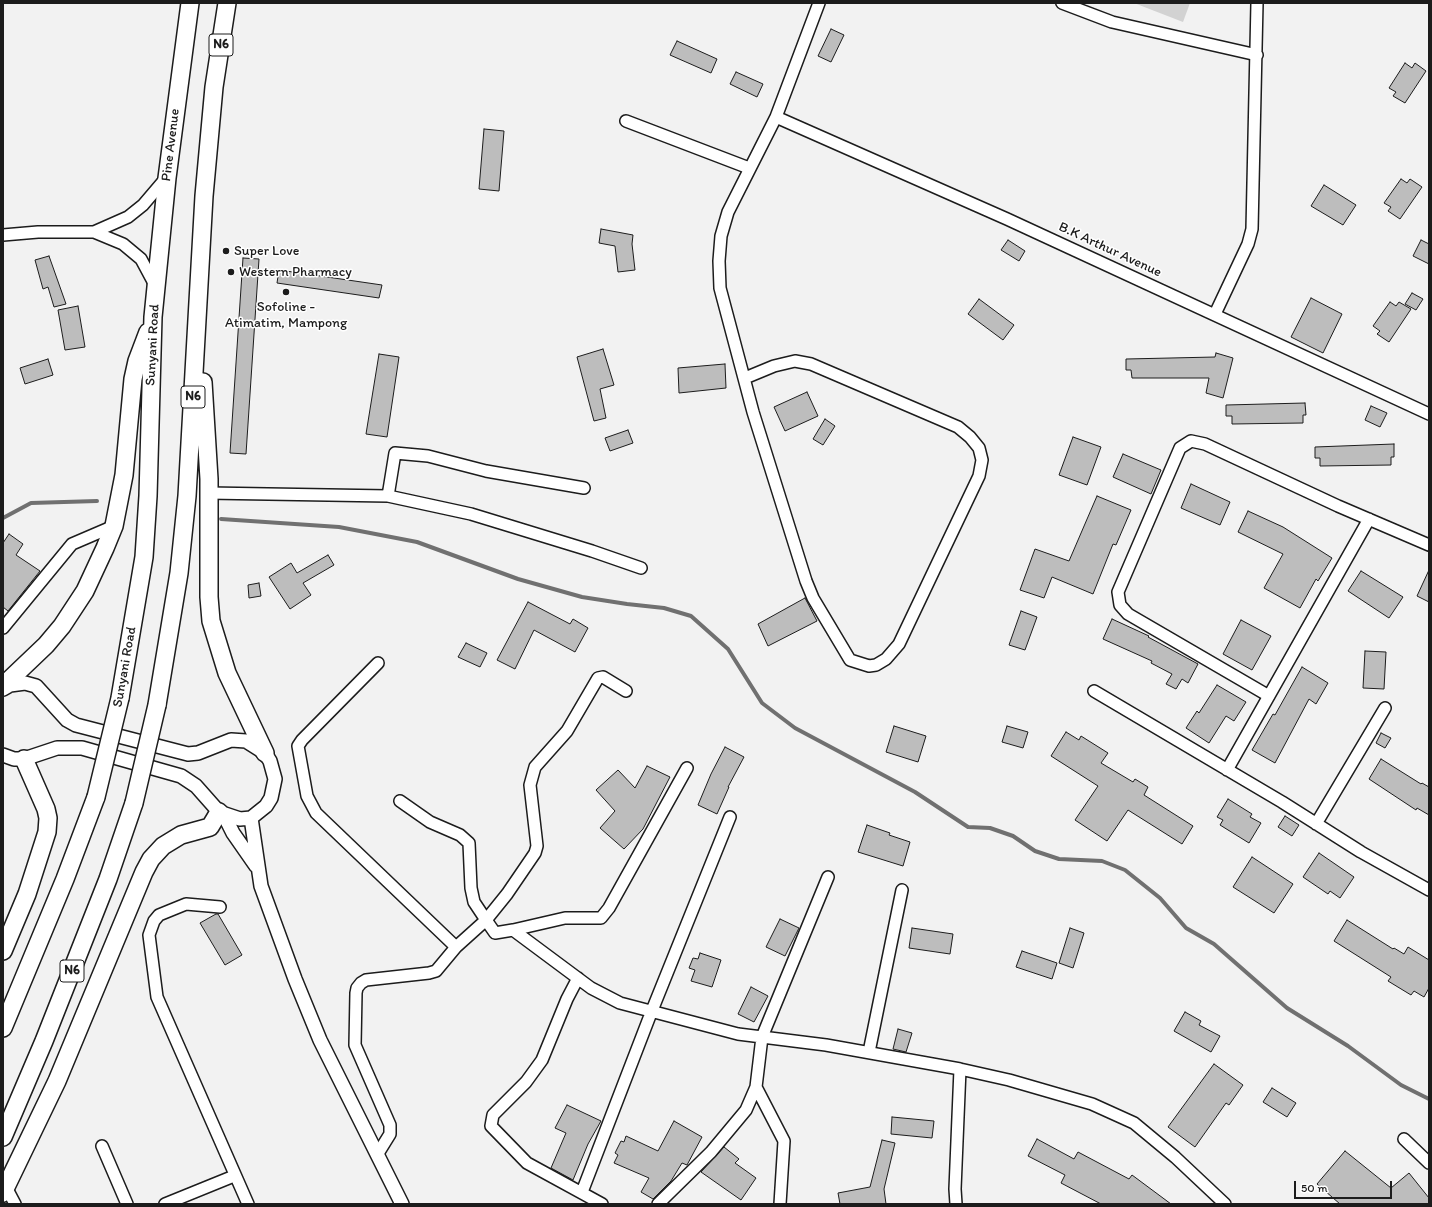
<!DOCTYPE html>
<html>
<head>
<meta charset="utf-8">
<style>
	body { margin:0 }
	#map { position:relative; width:1432px; height:1207px; overflow:hidden; background:#f2f2f2; font-family:Itim,sans-serif }
	canvas { display:block }
	.frame { position:absolute; inset:0; border:4px solid #1c1c1c; pointer-events:none }
	.scale { position:absolute; left:1294px; top:1181px; width:98px; height:18px; box-sizing:border-box; border:2px solid #1c1c1c; border-top:0; padding-left:5px; font-size:12px; line-height:14px; white-space:nowrap; color:#1c1c1c; -webkit-text-stroke:3px #fff; paint-order:stroke }
</style>
</head>
<body>
<div id="map">
<canvas width="1432" height="1207"></canvas>
<div class="frame"></div>
<div class="scale">50 m</div>
</div>
<script>
const context = document.querySelector('canvas').getContext('2d');
context.lineJoin = 'round';
function paint(path, color) {
  context.fillStyle = color;
  context.fill(path, 'evenodd');
}
function poly(rows) {
  const path = new Path2D();
  for (const r of rows) {
    path.moveTo(r[0], r[1]);
    for (let i = 2; i < r.length; i += 2) path.lineTo(r[i], r[i + 1]);
  }
  return path;
}
function trace(path, color, width, dash) {
  context.strokeStyle = color;
  context.lineWidth = width;
  context.lineCap = dash ? 'butt' : 'round';
  context.setLineDash(dash || []);
  context.stroke(path);
}
function label(font, color, halo, rows, align = 'center') {
  context.font = font + ' Itim,sans-serif';
  context.lineWidth = 3;
  context.setLineDash([]);
  context.textBaseline = 'middle';
  context.strokeStyle = halo;
  context.fillStyle = color;
  for (const [text, x, y, turn = 0] of rows) {
    context.save();
    context.translate(x, y);
    context.rotate((+turn || 0) * Math.PI / 180);
    context.textAlign = isNaN(turn) ? turn : align;
    if (halo) context.strokeText(text, 0, 0);
    context.fillText(text, 0, 0);
    context.restore();
  }
}
paint(poly([
	[1134,3,1190,3,1183,22]
]), '#d2d2d2');
trace(poly([
	[3,518,31,503,97,501],
	[221,519,339,527,417,542,518,579,582,597,627,604,664,608,691,616,728,649,762,703,795,728,915,792,968,827,990,828,1013,836,1035,851,1059,859,1102,861,1125,870,1160,898,1186,928,1214,944,1287,1008,1348,1046,1401,1085,1429,1099]
]), '#707070', 4);
const building = poly([
	[831,29,844,35,831,62,818,56,831,29],
	[677,41,717,59,711,73,670,55,677,41],
	[1405,63,1412,68,1415,63,1426,71,1405,103,1393,96,1396,92,1389,88,1405,63],
	[736,72,763,84,757,97,730,84,736,72],
	[484,129,504,131,499,191,479,189,484,129],
	[1401,179,1407,183,1410,179,1422,187,1400,219,1388,211,1391,207,1384,203,1401,179],
	[1324,185,1356,205,1343,225,1311,206,1324,185],
	[601,229,633,235,632,244,635,270,618,272,615,246,599,243,601,229],
	[1008,240,1025,251,1019,261,1001,250,1008,240],
	[1421,240,1429,244,1429,264,1413,256,1421,240],
	[49,256,66,304,54,307,48,287,43,289,35,260,49,256],
	[243,258,259,259,246,454,230,453,243,258],
	[279,270,382,285,379,298,277,283,279,270],
	[1412,293,1423,299,1416,310,1405,304,1412,293],
	[1311,298,1342,314,1323,353,1291,337,1311,298],
	[979,299,1014,325,1003,340,968,314,979,299],
	[1390,302,1396,306,1399,302,1411,309,1389,342,1377,334,1380,331,1373,326,1390,302],
	[78,306,85,347,65,350,58,310,78,306],
	[603,349,614,385,600,389,606,418,594,421,577,357,603,349],
	[1216,353,1233,358,1223,398,1206,393,1209,378,1132,378,1131,370,1126,370,1126,359,1215,357,1216,353],
	[379,354,399,357,387,437,366,434,379,354],
	[48,359,53,375,25,384,20,368,48,359],
	[725,364,726,388,679,393,678,368,725,364],
	[807,392,818,416,785,431,774,407,807,392],
	[1305,403,1306,415,1303,415,1303,423,1232,424,1232,416,1226,416,1226,405,1305,403],
	[1371,406,1387,413,1380,427,1365,420,1371,406],
	[825,419,835,426,823,445,813,439,825,419],
	[628,430,633,443,610,451,605,438,628,430],
	[1073,437,1101,447,1087,485,1059,475,1073,437],
	[1394,444,1394,457,1391,457,1391,465,1320,466,1320,458,1315,458,1315,447,1394,444],
	[1123,454,1161,470,1151,494,1113,477,1123,454],
	[1191,484,1230,502,1220,525,1181,508,1191,484],
	[1097,496,1131,510,1116,545,1113,544,1093,594,1052,577,1044,598,1020,590,1035,549,1069,561,1097,496],
	[1248,511,1283,527,1332,558,1318,581,1316,579,1300,608,1264,588,1283,554,1238,532,1248,511],
	[9,534,23,544,16,555,40,571,8,611,3,607,3,543,9,534],
	[328,555,334,565,303,583,311,595,290,609,269,577,291,563,297,573,328,555],
	[1429,570,1429,602,1417,596,1429,570],
	[1361,571,1403,597,1389,618,1348,591,1361,571],
	[259,583,261,596,249,598,248,585,259,583],
	[805,598,817,621,768,646,758,624,805,598],
	[528,602,570,624,573,619,588,628,575,652,534,630,515,669,497,660,528,602],
	[1021,611,1037,617,1025,650,1009,645,1021,611],
	[1112,619,1149,636,1148,637,1198,664,1188,683,1182,679,1176,689,1166,684,1172,674,1151,663,1152,661,1103,639,1112,619],
	[1241,620,1271,636,1252,670,1223,654,1241,620],
	[466,643,487,653,480,667,458,657,466,643],
	[1365,651,1386,652,1384,689,1363,688,1365,651],
	[1302,667,1328,683,1316,704,1309,699,1275,763,1252,750,1273,714,1275,715,1302,667],
	[1217,685,1246,702,1234,721,1226,716,1209,743,1186,728,1197,711,1199,713,1217,685],
	[894,726,926,736,918,762,886,752,894,726],
	[1007,726,1028,732,1023,748,1002,742,1007,726],
	[1066,732,1079,740,1081,736,1108,753,1101,763,1133,782,1135,779,1148,787,1144,795,1193,826,1182,844,1128,810,1107,841,1075,820,1098,786,1051,756,1066,732],
	[1381,733,1391,738,1385,748,1376,743,1381,733],
	[725,747,744,757,728,787,729,787,717,814,698,805,711,774,725,747],
	[1381,759,1421,784,1422,783,1429,787,1429,815,1417,808,1416,810,1369,779,1381,759],
	[647,766,670,777,643,829,624,849,600,828,615,811,596,790,618,770,635,788,647,766],
	[1228,799,1252,814,1250,817,1261,823,1249,843,1220,825,1223,820,1217,817,1228,799],
	[1285,816,1299,825,1292,836,1278,827,1285,816],
	[867,825,890,833,889,835,910,842,903,866,858,852,867,825],
	[1319,853,1354,877,1340,898,1330,891,1328,894,1303,877,1319,853],
	[1252,857,1293,884,1274,913,1233,887,1252,857],
	[216,914,218,914,242,955,225,965,200,923,216,914],
	[780,919,799,928,785,956,766,947,780,919],
	[1347,920,1393,949,1394,948,1404,954,1408,947,1429,960,1429,988,1424,997,1414,991,1411,995,1388,981,1391,977,1334,941,1347,920],
	[912,928,953,934,950,954,909,948,912,928],
	[1070,928,1084,933,1073,968,1059,963,1070,928],
	[1022,951,1057,963,1052,979,1016,967,1022,951],
	[700,953,721,960,712,987,691,981,695,970,689,968,693,958,698,959,700,953],
	[751,987,768,996,754,1022,738,1014,751,987],
	[1185,1012,1201,1021,1199,1025,1220,1036,1211,1052,1174,1031,1185,1012],
	[898,1029,912,1033,906,1052,893,1049,898,1029],
	[1214,1064,1243,1085,1229,1105,1226,1103,1195,1147,1168,1127,1214,1064],
	[1272,1088,1296,1103,1287,1117,1263,1102,1272,1088],
	[567,1105,601,1121,588,1144,573,1180,551,1168,566,1133,555,1128,567,1105],
	[892,1117,934,1121,932,1138,891,1134,892,1117],
	[674,1121,702,1137,687,1165,682,1163,671,1181,653,1199,641,1192,649,1178,614,1163,618,1155,615,1153,621,1141,624,1142,626,1136,658,1151,674,1121],
	[1037,1139,1074,1159,1078,1152,1129,1179,1132,1175,1171,1204,1101,1204,1061,1183,1065,1175,1028,1156,1037,1139],
	[882,1140,895,1143,884,1189,886,1204,840,1204,838,1193,870,1187,882,1140],
	[724,1147,739,1159,735,1163,756,1178,741,1200,701,1172,724,1147],
	[1345,1151,1391,1188,1409,1173,1429,1198,1429,1204,1340,1204,1317,1184,1345,1151]
]);
paint(building, '#bdbdbd');
trace(building, '#1c1c1c', 1);
const minor = poly([
	[1062,3,1112,22,1257,55],
	[776,117,1007,219,1429,414],
	[626,121,749,168],
	[94,232,128,217,143,205,166,178],
	[3,235,38,232,94,232,123,244,141,259,156,287],
	[1215,314,1248,244,1252,229,1257,3],
	[745,378,774,366,795,361,811,364,958,427,970,437,979,448,982,460,979,476,938,562,899,644,886,659,876,665,869,666,850,660,813,598,806,581,753,412,720,288,719,261,721,236,728,212,776,117,819,3],
	[208,493,388,496,471,514,592,551,641,568],
	[388,496,395,453,428,456,486,471,584,488],
	[3,628,72,544,114,526],
	[378,663,302,740,298,746,307,796,316,813,456,947],
	[1094,691,1282,802,1361,852,1429,890],
	[1269,696,1128,614,1120,605,1118,592,1180,448,1191,441,1205,444,1338,506,1429,545],
	[1227,770,1369,519],
	[400,801,430,822,460,835,469,843,471,888,474,902,486,920,507,894,535,853,537,846,530,785,535,767,567,731,598,678,603,677,626,691],
	[1316,824,1385,708],
	[220,907,186,904,159,915,154,921,149,935,157,997,248,1204],
	[513,930,565,918,601,918,609,908,687,768],
	[578,978,567,999,542,1060,526,1082,493,1115,491,1126,527,1163,602,1204],
	[869,1052,902,890],
	[756,1087,784,1141,780,1204],
	[1404,1139,1429,1163],
	[102,1146,127,1204],
	[377,1155,390,1134,390,1125,355,1045,356,993,357,988,361,983,366,980,429,973,436,971,456,947,486,920,495,933,513,930,591,988,620,1003,738,1034,826,1045,960,1069,1009,1080,1092,1104,1134,1123,1175,1157,1225,1204],
	[6,1187,15,1204],
	[582,1192,651,1013,730,817],
	[165,1204,234,1176],
	[658,1204,711,1152,746,1110,756,1087,762,1037,828,877],
	[956,1204,955,1189,960,1069]
]);
const tertiary = poly([
	[3,689,10,685,25,683,36,686,67,720,76,725,188,754,198,753,231,740,246,741,265,753,270,761,275,779,271,798,266,806,251,818,240,819,219,812,196,786,181,776,82,748,57,748,24,759,14,759,3,755],
	[224,815,233,833,256,866],
	[251,818,261,886,295,979,320,1040,402,1204]
]);
const primary = poly([
	[203,382,209,479,209,597,211,621,227,673,265,753],
	[3,686,46,645,62,626,85,591,105,548,114,526,124,475,133,379,137,361,148,332],
	[120,698,144,557,148,496,153,317,167,178,190,3],
	[157,705,179,573,187,496,204,196,214,87,227,3],
	[3,951,27,894,47,832,48,818,46,809,24,759],
	[3,1028,65,879,96,797],
	[3,1137,44,1041,108,879,134,803],
	[3,1193,57,1081,144,872,151,859,163,846,181,835,210,827,219,812]
]);
trace(minor, '#1c1c1c', 14);
trace(tertiary, '#1c1c1c', 16);
trace(primary, '#1c1c1c', 20);
trace(minor, '#fff', 11);
trace(tertiary, '#fff', 13);
trace(primary, '#fff', 17);
const primaryBridge = poly([
	[96,797,120,698],
	[134,803,157,705]
]);
trace(primaryBridge, '#1c1c1c', 20, []);
trace(primaryBridge, '#fff', 17);
for (const [x, y, r, color] of [
	[226,251,4,"#1c1c1c"],
	[231,272,4,"#1c1c1c"],
	[286,292,4,"#1c1c1c"]
]) {
  const dot = new Path2D();
  dot.arc(x, y, r, 0, 2 * Math.PI);
  context.fillStyle = color;
  context.fill(dot);
  trace(dot, '#fff', 1.5);
}
for (const [x, y, w] of [
	[221,45,24],
	[193,397,24],
	[72,971,24]
]) {
  const box = new Path2D();
  box.roundRect(x - w / 2, y - 11, w, 22, 3);
  context.fillStyle = '#fff';
  context.fill(box);
  trace(box, '#1c1c1c', 1);
}
label('bold 13px', '#1c1c1c', null, [
	["N6",221,45],
	["N6",193,397],
	["N6",72,971]
]);
label('14px', '#1c1c1c', '#fff', [
	["Pine Avenue",171,145,-83],
	["B.K Arthur Avenue",1110,250,25],
	["Sunyani Road",153,345,-87],
	["Sunyani Road",125,667,-80]
]);
label('14px', '#1c1c1c', '#fff', [
	["Super Love",234,251],
	["Western Pharmacy",239,272],
	["Sofoline -",286,307,"center"],
	["Atimatim, Mampong",286,323,"center"]
], 'left');
</script>
</body>
</html>
